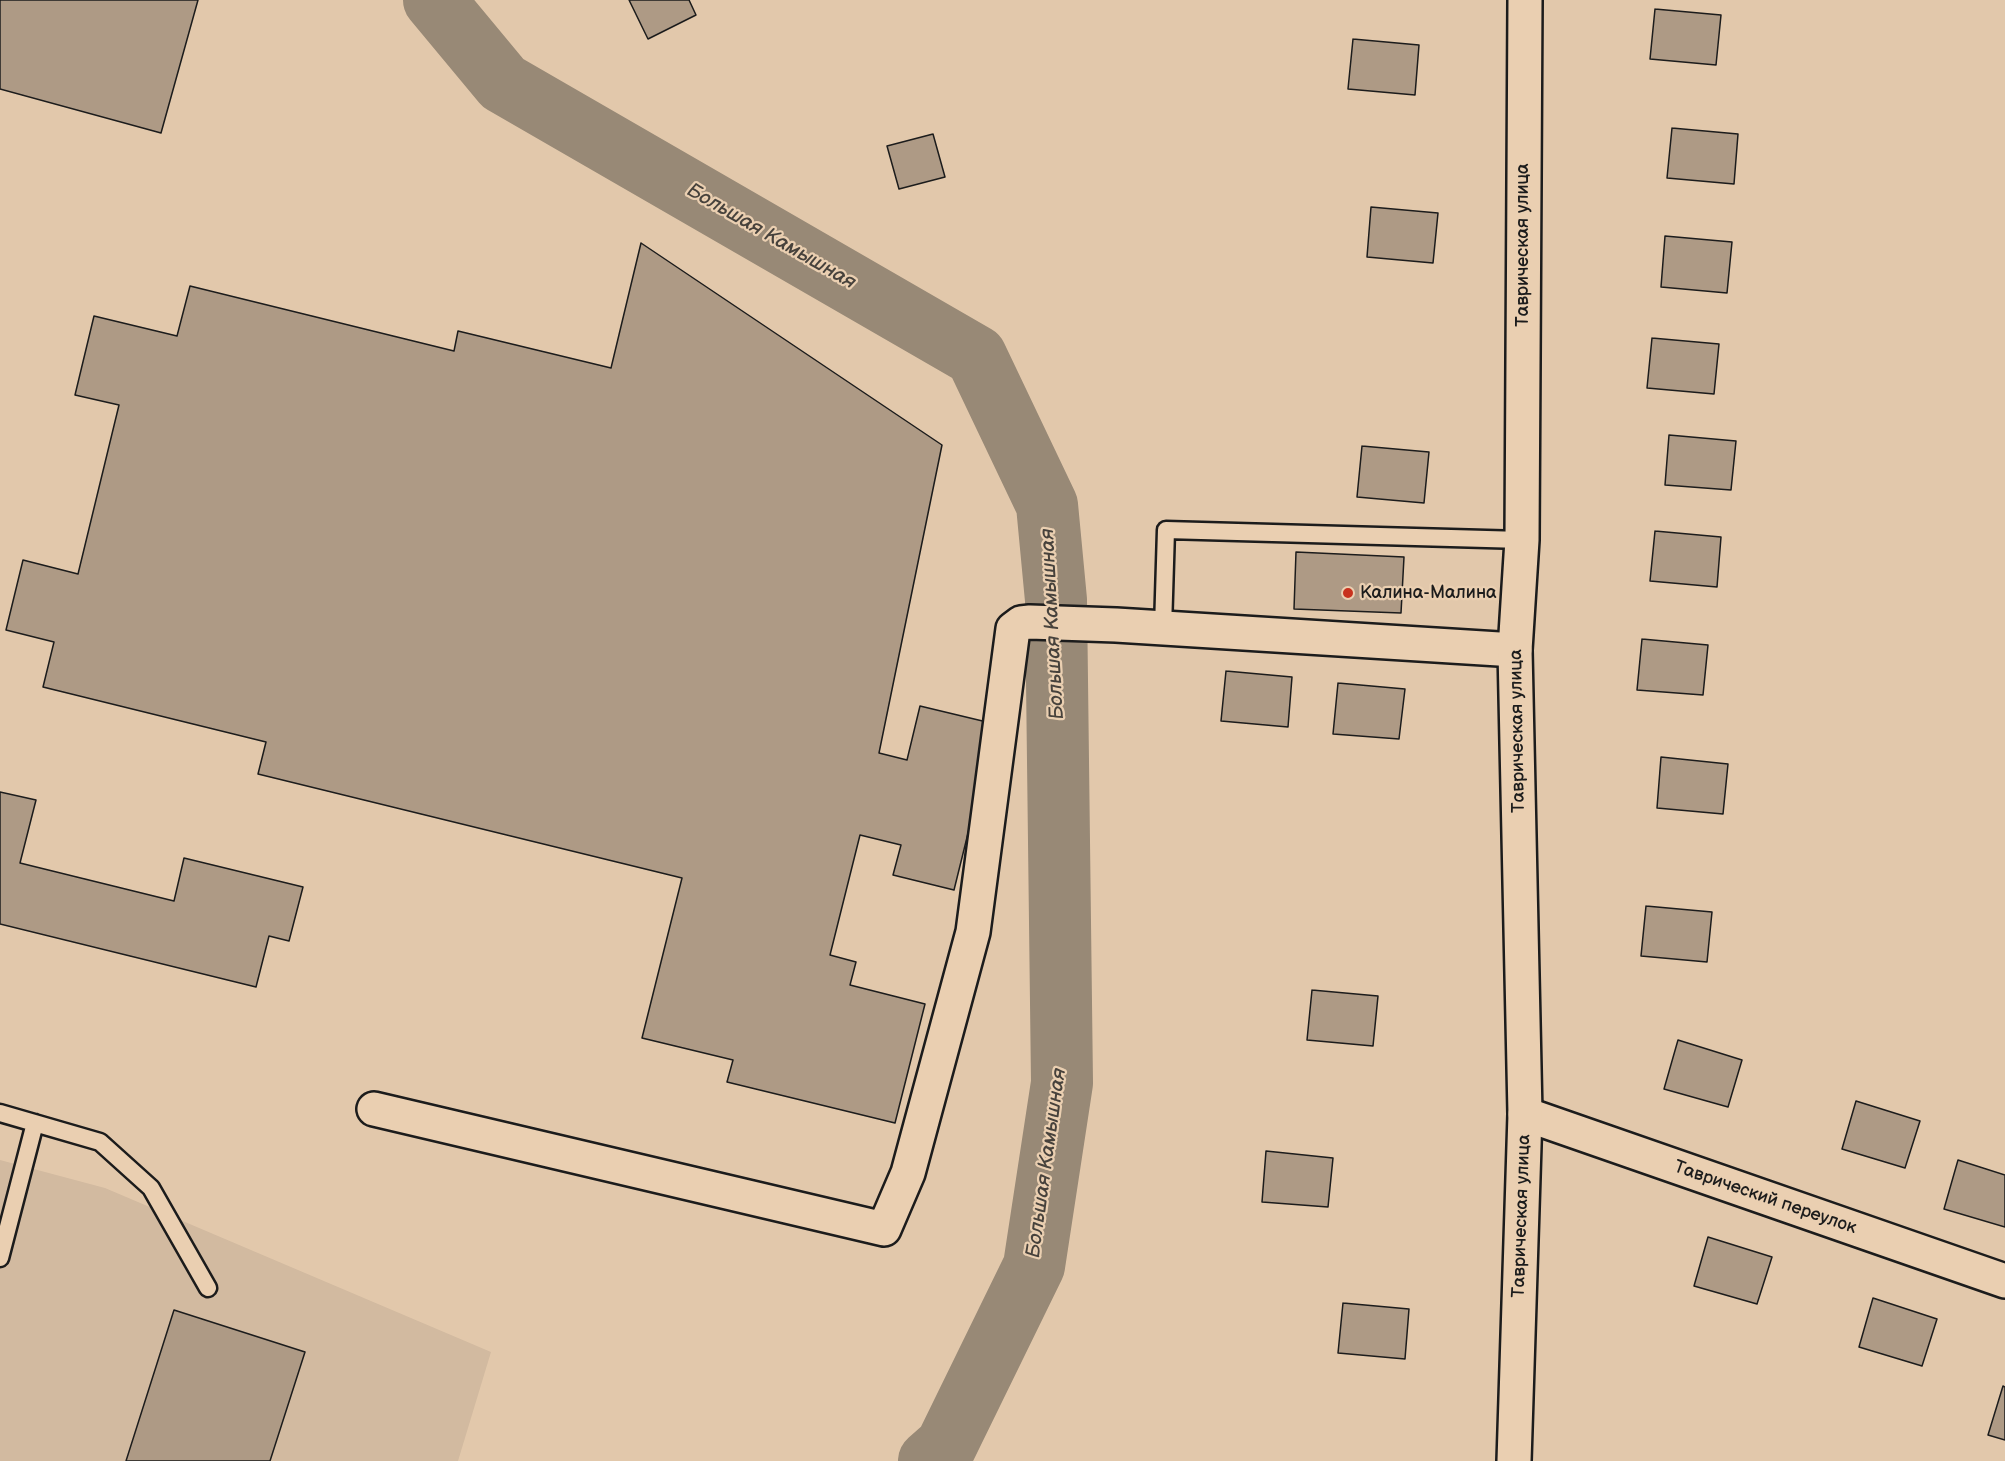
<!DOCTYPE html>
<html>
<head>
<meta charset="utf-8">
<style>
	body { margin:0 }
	canvas { display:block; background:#e2c8ab }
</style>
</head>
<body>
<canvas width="2005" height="1461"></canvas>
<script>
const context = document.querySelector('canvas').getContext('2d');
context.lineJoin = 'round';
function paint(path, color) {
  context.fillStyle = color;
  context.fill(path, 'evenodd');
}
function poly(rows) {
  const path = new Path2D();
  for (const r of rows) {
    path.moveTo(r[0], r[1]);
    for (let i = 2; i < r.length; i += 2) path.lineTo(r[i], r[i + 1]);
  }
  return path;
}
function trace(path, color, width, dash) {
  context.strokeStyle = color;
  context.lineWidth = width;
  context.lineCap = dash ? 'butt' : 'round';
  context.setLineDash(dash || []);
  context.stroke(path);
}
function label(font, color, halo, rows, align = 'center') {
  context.font = font + ' "Balsamiq Sans",sans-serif';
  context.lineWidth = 4.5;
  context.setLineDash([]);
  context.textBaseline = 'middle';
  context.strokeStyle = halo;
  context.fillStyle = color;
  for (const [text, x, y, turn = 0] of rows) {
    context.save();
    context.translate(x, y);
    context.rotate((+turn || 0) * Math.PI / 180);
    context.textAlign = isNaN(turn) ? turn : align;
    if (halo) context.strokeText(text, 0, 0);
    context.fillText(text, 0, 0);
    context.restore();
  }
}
paint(poly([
	[0,1160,105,1188,491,1352,458,1461,0,1461]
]), '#d2baa0');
trace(poly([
	[434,0,503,83,976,356,1047,505,1056,600,1062,1083,1034,1266,946,1446,929,1461]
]), '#988976', 62);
const building = poly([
	[0,0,198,0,161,133,0,89,0,0],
	[629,0,689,0,696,15,648,39,629,0],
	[1655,9,1721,15,1716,65,1650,59,1655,9],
	[1353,39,1419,45,1415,95,1348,89,1353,39],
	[1672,128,1738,134,1734,184,1667,178,1672,128],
	[933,134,945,177,899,189,887,146,933,134],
	[1371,207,1438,213,1433,263,1367,257,1371,207],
	[1665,236,1732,242,1727,293,1661,287,1665,236],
	[641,243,942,445,879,753,907,760,920,706,995,724,954,890,893,875,901,845,860,835,830,955,856,962,850,985,925,1004,895,1123,727,1082,733,1060,642,1038,682,878,258,774,266,742,43,687,54,642,6,630,23,560,78,574,119,405,75,395,94,316,177,336,190,286,454,351,458,331,611,368,641,243],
	[1652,338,1719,344,1714,394,1647,388,1652,338],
	[1669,435,1736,441,1731,490,1665,485,1669,435],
	[1362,446,1429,452,1424,503,1357,497,1362,446],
	[1655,531,1721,537,1717,587,1650,581,1655,531],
	[1296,552,1404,557,1401,613,1294,609,1296,552],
	[1642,639,1708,645,1703,695,1637,690,1642,639],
	[1226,671,1292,677,1288,727,1221,721,1226,671],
	[1338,683,1405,689,1399,739,1333,734,1338,683],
	[1661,757,1728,764,1723,814,1657,808,1661,757],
	[0,792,36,800,20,863,174,901,184,858,303,887,289,941,269,936,256,987,0,924,0,792],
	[1646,906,1712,912,1707,962,1641,956,1646,906],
	[1312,990,1378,996,1373,1046,1307,1040,1312,990],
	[1678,1040,1742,1060,1728,1107,1664,1089,1678,1040],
	[1856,1101,1920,1121,1905,1168,1842,1149,1856,1101],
	[1266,1151,1333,1158,1328,1207,1262,1202,1266,1151],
	[1958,1160,2005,1175,2005,1227,1944,1209,1958,1160],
	[1708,1237,1772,1257,1757,1304,1694,1286,1708,1237],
	[1873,1298,1937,1319,1922,1366,1859,1347,1873,1298],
	[1343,1303,1409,1309,1405,1359,1338,1353,1343,1303],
	[174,1310,305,1352,270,1461,126,1461,174,1310],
	[2003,1386,2005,1387,2005,1440,1988,1435,2003,1386]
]);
paint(building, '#ae9a85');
trace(building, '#1c1c1c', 1.5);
const lane = poly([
	[1163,628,1166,530,1522,540],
	[0,1113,100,1142,151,1188,208,1288],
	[0,1258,35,1123]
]);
const street = poly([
	[374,1109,884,1229,908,1173,973,932,1013,629,1021,623,1030,622,1116,625,1515,650],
	[1525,1114,2005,1281]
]);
const primary = poly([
	[1514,1461,1525,1114,1515,650,1522,540,1525,0]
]);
trace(lane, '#1c1c1c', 21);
trace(street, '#1c1c1c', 38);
trace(primary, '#1c1c1c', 38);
trace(lane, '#eacfb1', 16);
trace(street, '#eacfb1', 33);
trace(primary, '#eacfb1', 33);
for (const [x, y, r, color] of [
	[1348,593,6,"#c8321e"]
]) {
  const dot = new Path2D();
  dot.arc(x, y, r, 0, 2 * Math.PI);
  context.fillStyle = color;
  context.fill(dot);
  trace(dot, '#eacfb1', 2);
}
label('18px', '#1c1c1c', '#eacfb1', [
	["Таврическая улица",1523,245,-90],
	["Таврическая улица",1518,731,-91],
	["Таврический переулок",1765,1198,19],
	["Таврическая улица",1522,1216,-88]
]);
label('18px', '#1c1c1c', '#eacfb1', [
	["Калина-Малина",1360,593]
], 'left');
label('italic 20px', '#47423c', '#eacfb1', [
	["Большая Камышная",771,237,30],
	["Большая Камышная",1053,624,-93],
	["Большая Камышная",1047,1163,-82]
]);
</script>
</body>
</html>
